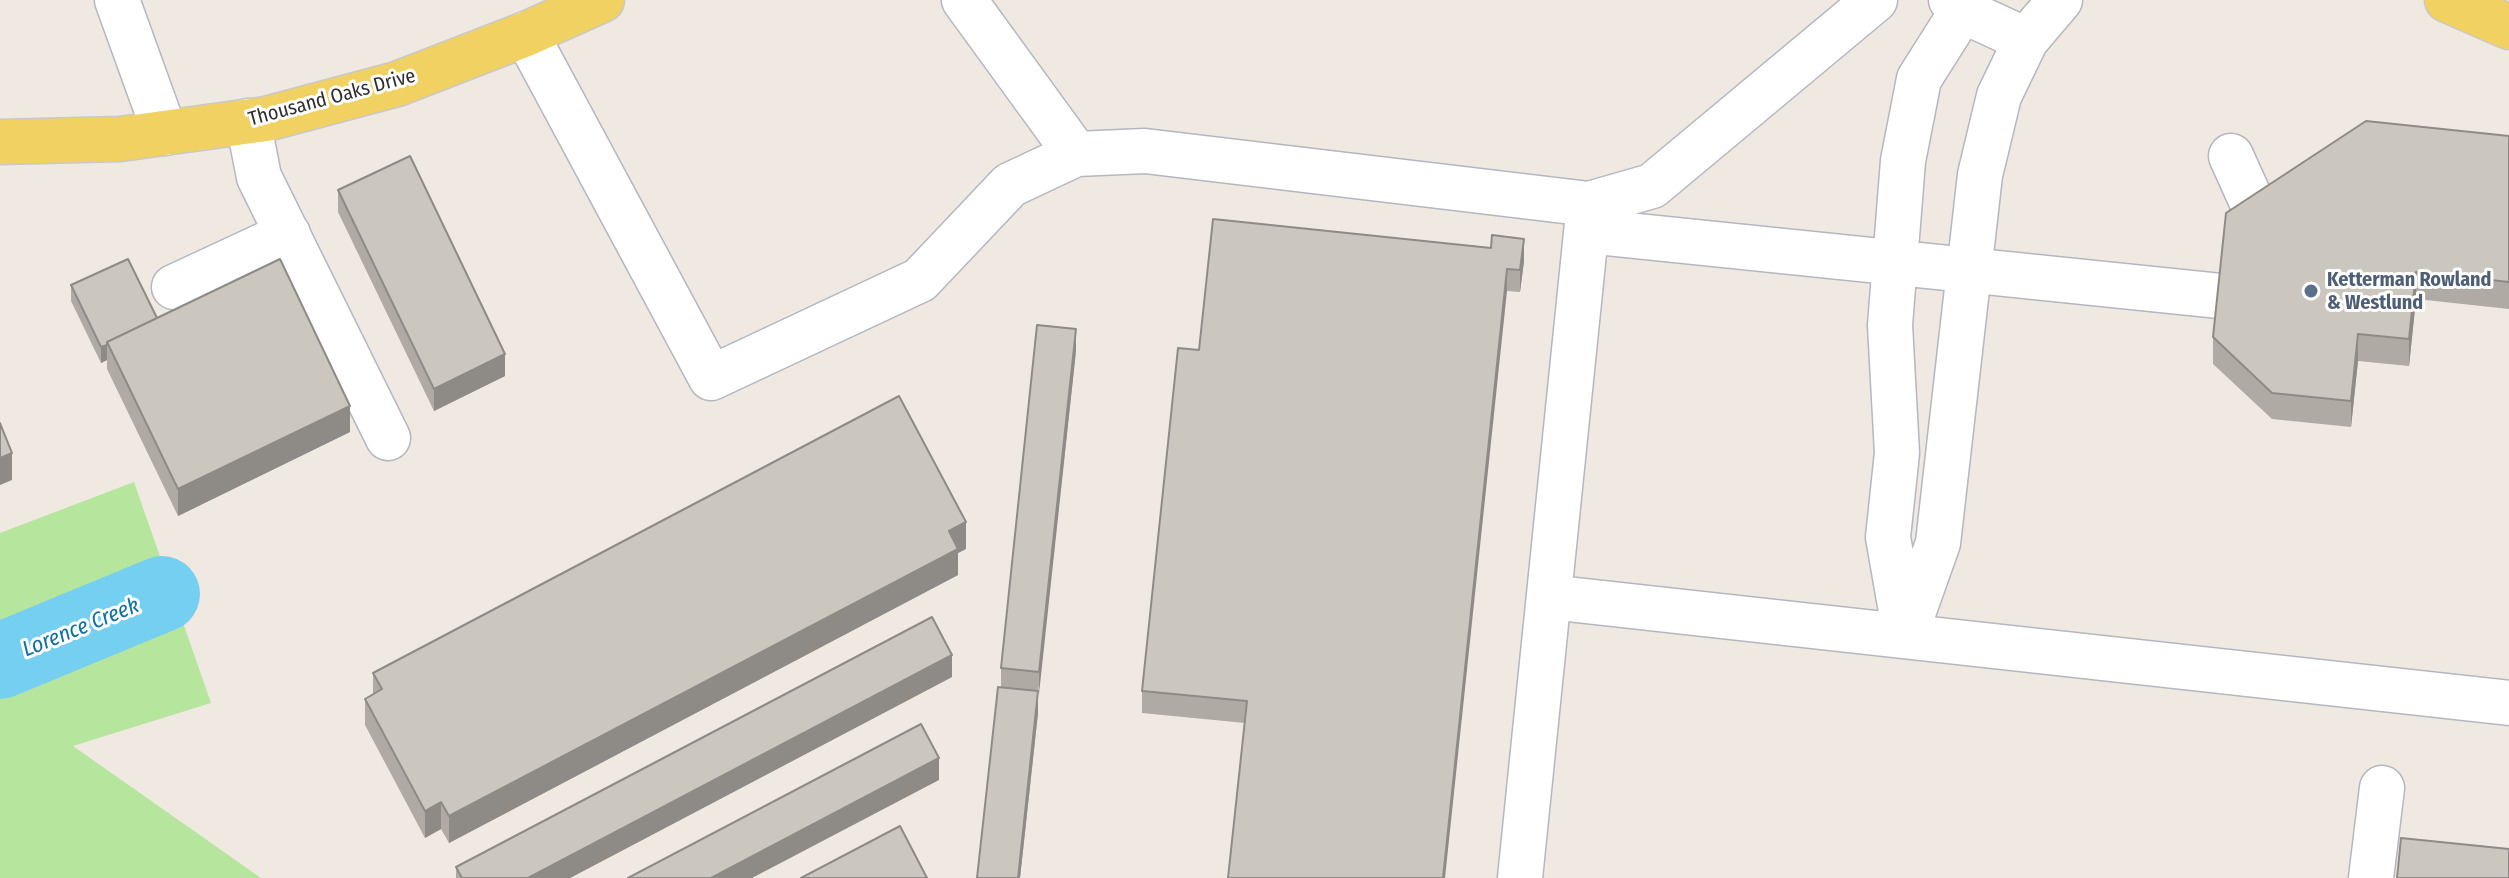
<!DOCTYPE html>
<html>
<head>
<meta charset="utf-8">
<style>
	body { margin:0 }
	canvas { display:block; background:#efe9e1 }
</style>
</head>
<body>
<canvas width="2509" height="878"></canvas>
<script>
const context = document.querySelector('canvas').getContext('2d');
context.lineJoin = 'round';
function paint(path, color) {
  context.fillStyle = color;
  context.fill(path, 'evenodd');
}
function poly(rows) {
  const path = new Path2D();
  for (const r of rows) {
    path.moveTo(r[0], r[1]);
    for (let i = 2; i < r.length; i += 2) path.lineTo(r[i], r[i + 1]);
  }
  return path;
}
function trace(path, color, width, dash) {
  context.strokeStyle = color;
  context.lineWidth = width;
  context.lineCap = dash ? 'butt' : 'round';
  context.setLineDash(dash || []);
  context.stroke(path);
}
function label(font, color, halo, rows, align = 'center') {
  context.font = font + ' "Fira Sans Condensed",sans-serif';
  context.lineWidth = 6;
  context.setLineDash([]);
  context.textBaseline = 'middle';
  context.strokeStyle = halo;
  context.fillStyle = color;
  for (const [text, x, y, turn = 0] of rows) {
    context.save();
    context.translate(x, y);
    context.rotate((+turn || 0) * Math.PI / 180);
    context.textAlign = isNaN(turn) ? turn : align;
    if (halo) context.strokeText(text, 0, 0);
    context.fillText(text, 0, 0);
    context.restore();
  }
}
paint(poly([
	[134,482,211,703,73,746,261,878,0,878,0,533]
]), '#b6e59e');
trace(poly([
	[0,661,162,594]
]), '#75cff0', 76);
const minor = poly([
	[117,0,165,133],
	[964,0,1076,154],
	[1951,0,1961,10,2026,40],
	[526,34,711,378,920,280,1010,185,1076,154,1145,151,1589,204,1652,186,1875,0],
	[248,121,259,177,388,438],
	[2231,156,2259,218],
	[1588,231,2220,296],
	[174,287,288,234],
	[1549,597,2509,703],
	[1905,634,1888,537,1897,453,1890,325,1903,161,1919,79,1969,0],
	[1905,636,1938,543,1980,175,1999,96,2026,40,2060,0],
	[1520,878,1589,204],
	[2371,878,2382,788]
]);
const major = poly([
	[2447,0,2509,27],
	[0,142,120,139,266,119,397,84,526,34,602,0]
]);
trace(minor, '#b4b7c1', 47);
trace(major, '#c9c9c9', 47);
trace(minor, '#fff', 44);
trace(major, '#f2d163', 44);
paint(poly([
	[2509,136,2509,309,2416,299,2409,366,2358,361,2351,427,2272,419,2213,364,2213,337],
	[338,190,505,376,434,411,338,212],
	[1524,261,1520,292,1507,291,1245,723,1142,713,1142,691,1199,350],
	[71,285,157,318,350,432,178,516,107,369,107,360,101,363,71,301],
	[1076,351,1038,694,1038,713,1020,878,977,878,1001,687,1001,668],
	[966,549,958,553,958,575,449,843,441,829,425,838,365,725,365,699,373,694,373,673],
	[952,677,570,878,456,878,456,867]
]), '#afaba4');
paint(poly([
	[1524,239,1524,261,1520,292,1520,270],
	[1507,269,1507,291,1445,878,1443,878],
	[2416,272,2416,299,2409,366,2409,339],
	[1076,329,1076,351,1039,694,1039,672],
	[2358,334,2358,361,2351,427,2351,401],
	[107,345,107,360,101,363,101,347],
	[505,354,505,376,434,411,434,389],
	[350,406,350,432,178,516,178,489],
	[12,453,12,480,0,485,0,458],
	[966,522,966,549,958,553,958,575,449,843,449,816],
	[952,655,952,677,570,878,528,878],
	[1038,691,1038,713,1020,878,1018,878],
	[939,758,939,780,752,878,711,878],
	[441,802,441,829,425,838,425,811]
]), '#8e8b86');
const building = poly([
	[2366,121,2509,136,2509,282,2416,272,2409,339,2358,334,2351,401,2272,393,2213,337,2226,213,2366,121],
	[410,156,505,354,434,389,338,190,410,156],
	[1213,219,1491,248,1492,235,1524,239,1520,270,1507,269,1443,878,1228,878,1247,701,1142,691,1178,348,1199,350,1213,219],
	[128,259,157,318,107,342,107,345,101,347,71,285,128,259],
	[280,259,350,406,178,489,107,342,280,259],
	[1037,325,1076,329,1039,672,1001,668,1037,325],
	[899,396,966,522,949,531,958,549,449,816,441,802,425,811,365,699,382,689,373,673,899,396],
	[0,423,12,453,0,458,0,423],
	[932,617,952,655,528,878,462,878,456,867,932,617],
	[998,687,1038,691,1018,878,977,878,998,687],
	[921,724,939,758,711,878,628,878,921,724],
	[900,826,927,878,801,878,900,826],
	[2401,838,2509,849,2509,878,2397,878,2401,838]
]);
paint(building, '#cbc7bf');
trace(building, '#8e8b86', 2);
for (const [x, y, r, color] of [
	[2311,291,8,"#5c6f8a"]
]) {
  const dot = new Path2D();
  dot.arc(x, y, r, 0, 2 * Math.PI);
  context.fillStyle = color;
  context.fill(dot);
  trace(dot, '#fff', 3);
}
label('20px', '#2e2e2e', '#fff', [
	["Thousand Oaks Drive",332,98,-15]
]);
label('bold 20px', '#4e5e75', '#fff', [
	["Ketterman Rowland",2327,280],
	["& Westlund",2327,303]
], 'left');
label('italic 22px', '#0d6fa3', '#fff', [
	["Lorence Creek",81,628,-22]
]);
</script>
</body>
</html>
